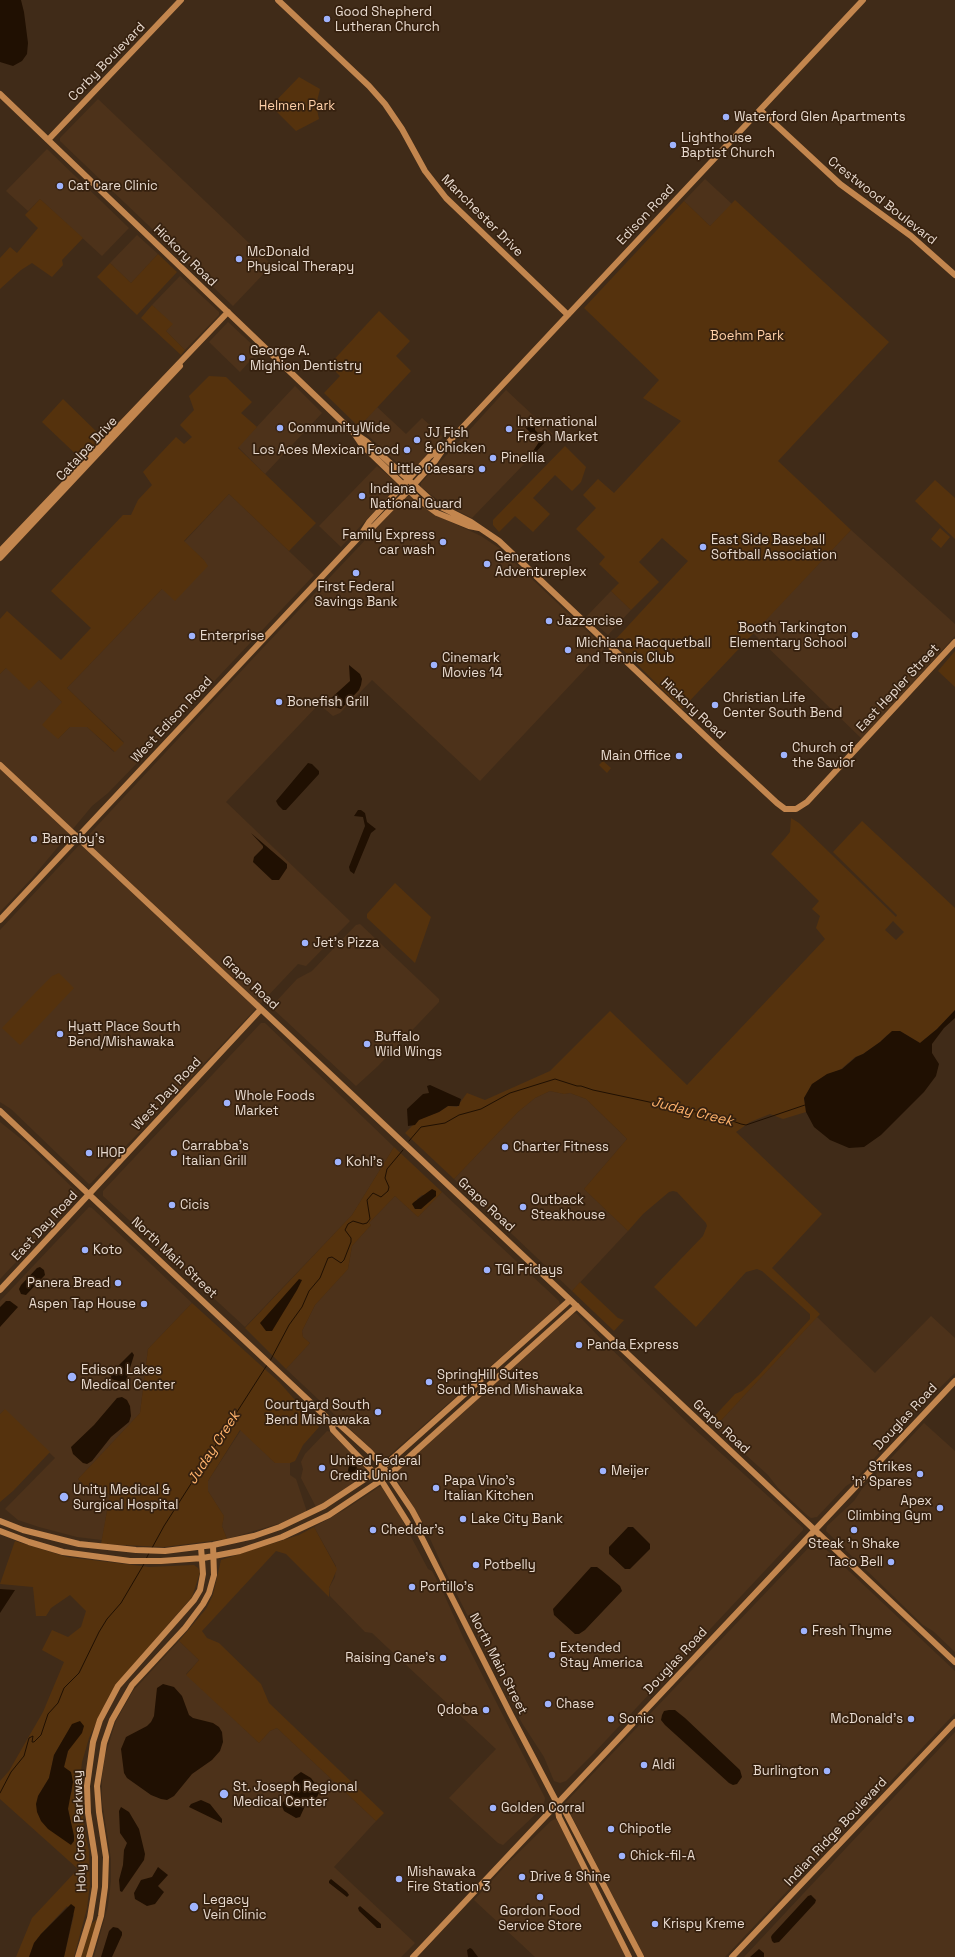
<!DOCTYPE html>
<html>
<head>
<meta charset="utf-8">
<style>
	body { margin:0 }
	canvas { display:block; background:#402b18 }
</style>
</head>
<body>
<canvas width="955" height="1957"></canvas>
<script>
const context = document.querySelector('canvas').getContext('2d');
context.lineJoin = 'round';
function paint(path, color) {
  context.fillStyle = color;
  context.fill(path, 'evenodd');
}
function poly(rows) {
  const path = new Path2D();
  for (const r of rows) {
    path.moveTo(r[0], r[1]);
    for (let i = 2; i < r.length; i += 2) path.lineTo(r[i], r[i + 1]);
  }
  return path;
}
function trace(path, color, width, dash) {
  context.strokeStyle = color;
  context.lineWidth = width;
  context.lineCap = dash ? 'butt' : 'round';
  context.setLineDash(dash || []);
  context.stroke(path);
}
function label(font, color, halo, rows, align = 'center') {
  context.font = font + ' "Space Grotesk",sans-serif';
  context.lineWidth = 3.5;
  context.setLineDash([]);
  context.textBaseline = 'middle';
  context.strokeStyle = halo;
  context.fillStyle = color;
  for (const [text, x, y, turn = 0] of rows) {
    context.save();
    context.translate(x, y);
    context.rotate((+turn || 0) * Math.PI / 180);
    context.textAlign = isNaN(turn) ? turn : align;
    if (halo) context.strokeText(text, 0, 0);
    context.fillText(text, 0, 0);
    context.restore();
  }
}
paint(poly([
	[98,99,272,265,233,306,60,141,60,138],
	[47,149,129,228,102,256,40,199,28,211,6,191],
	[705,179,732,204,710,226,684,201],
	[137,235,158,254,131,283,110,263],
	[180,276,219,312,219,315,185,350,166,331,172,324,152,305],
	[228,322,259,351,240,372,209,342],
	[295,386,322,413,265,474,238,447],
	[506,390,553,434,472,518,442,503,421,487,421,483],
	[377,407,406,434,422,418,443,437,411,472,407,472,359,427],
	[377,466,396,482,397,487,341,547,319,526],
	[229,494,314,575,140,760,108,793,92,806,32,878,0,912,0,674,6,668,39,680,62,702,58,739,70,727,87,727,114,752,124,742,67,688,162,589,204,560,184,542],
	[411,495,438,516,481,536,499,548,605,648,480,781,372,680,340,713,333,716,319,704,226,802,350,921,306,966,298,964,91,1183,89,1184,11,1109,0,1102,0,930,261,650,406,497],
	[851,530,955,624,955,636,862,739,753,633],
	[611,591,631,610,608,635,587,616],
	[360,924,439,999,439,1002,378,1066,356,1086,271,1007,297,979,312,971,356,925],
	[261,1023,265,1023,394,1147,352,1215,245,1327,103,1196,103,1191],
	[550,1091,564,1094,570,1093,586,1099,627,1139,584,1189,628,1231,572,1291,454,1179,518,1112,535,1098],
	[0,1122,25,1142,77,1192,78,1196,0,1279],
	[442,1192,559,1301,560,1305,385,1459,382,1459,286,1369,310,1343,303,1337,302,1331,315,1305,348,1269,352,1246,371,1225,369,1223,395,1196,418,1217],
	[89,1207,92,1208,192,1303,148,1349,140,1413,78,1479,87,1488,110,1494,102,1540,77,1537,39,1527,18,1520,5,1509,55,1458,4,1410,0,1414,0,1301],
	[576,1313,604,1342,690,1425,803,1528,803,1530,593,1754,566,1781,560,1783,554,1781,544,1757,522,1723,442,1565,422,1521,395,1476,397,1471,573,1314],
	[931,1316,955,1338,955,1373,916,1411,854,1481,846,1486,817,1517,811,1518,808,1516,778,1488,768,1475,715,1427,817,1317,875,1373],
	[924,1423,955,1451,955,1652,933,1631,923,1625,826,1531,827,1526,854,1501,862,1489],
	[241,1430,275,1463,290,1463,290,1475,296,1479,306,1509,306,1512,284,1522,227,1539,222,1526,224,1516,208,1491,208,1481],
	[327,1431,331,1432,369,1469,369,1472,368,1475,333,1498,316,1507,301,1478,303,1469,301,1462,305,1454],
	[379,1487,383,1487,390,1497,428,1569,432,1571,443,1592,463,1637,545,1798,544,1804,540,1810,503,1845,498,1843,449,1798,496,1749,372,1633,365,1632,330,1596,329,1588,335,1577,336,1566,314,1527,346,1509],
	[816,1540,955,1671,955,1713,725,1957,644,1957,565,1803],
	[179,1641,199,1660,186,1674,259,1743,270,1731,277,1728,376,1821,334,1867,415,1943,401,1957,94,1957,108,1906,111,1881,111,1859,102,1801,102,1778,105,1756,116,1721,133,1691],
	[955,1732,955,1957,744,1957,817,1879],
	[555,1819,557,1820,627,1957,535,1957,474,1900,510,1861,551,1821]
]), '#4d321a');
paint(poly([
	[299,77,320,89,316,105,319,119,296,131,271,106],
	[40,199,83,238,62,260,63,265,52,277,32,263,21,270,0,289,0,258,10,247,17,253,38,228,25,215],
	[735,200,889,342,778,461,851,530,682,709,614,641,688,561,662,538,639,562,659,582,631,610,611,591,619,583,599,564,605,557,576,529,596,508,583,495,598,479,614,493,681,421,643,398,659,380,584,308,684,201,710,226],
	[158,254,177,272,137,315,97,277,110,263,131,283],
	[152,305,173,324,166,331,185,350,181,355,141,318],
	[379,311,410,341,396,356,411,371,359,427,324,393,340,376,329,365],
	[209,376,226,377,252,402,241,413,257,427,238,448,316,523,289,551,229,494,184,541,204,560,208,566,175,601,162,589,67,688,124,743,115,752,87,727,70,727,58,739,42,725,62,702,39,680,29,690,6,668,0,674,0,619,7,611,61,660,91,628,51,591,123,515,131,515,138,500,152,485,143,472,176,437,184,444,192,437,180,425,194,410,189,396],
	[63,399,103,438,82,460,42,422],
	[565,446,586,467,581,482,572,491,555,475,533,498,550,514,533,532,515,516,499,532,493,525,493,520],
	[935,480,955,498,955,539,915,501],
	[940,528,950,537,941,548,931,539],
	[955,651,955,687,938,671],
	[603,761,611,768,607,773,599,765],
	[791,818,799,823,896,917,897,915,833,852,862,821,955,908,955,1010,937,1029,920,1043,900,1031,887,1035,880,1042,863,1054,855,1057,841,1069,812,1084,804,1098,806,1112,783,1119,770,1114,750,1122,736,1132,822,1214,772,1268,820,1314,715,1427,709,1422,735,1394,742,1391,759,1375,810,1319,810,1314,762,1271,757,1269,746,1272,696,1327,654,1287,703,1236,707,1226,706,1223,677,1192,673,1191,669,1192,643,1214,628,1231,584,1189,627,1139,619,1131,586,1099,570,1093,564,1094,550,1091,535,1098,518,1112,454,1179,405,1133,418,1120,439,1112,448,1106,457,1107,467,1093,485,1100,550,1071,610,1011,687,1085,825,939,816,928,820,916,812,909,819,901,771,854,786,837,790,832],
	[893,921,904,932,896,940,885,930],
	[395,883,431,917,415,963,367,918,367,914],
	[59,973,74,988,20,1045,2,1028,36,992,52,976],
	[394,1147,442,1192,418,1217,395,1196,369,1223,371,1225,352,1246,348,1269,315,1305,302,1331,303,1337,310,1343,286,1369,245,1328,352,1215],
	[422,1195,435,1196,421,1209,417,1199],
	[580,1282,618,1318,624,1320,614,1331,572,1291],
	[192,1303,279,1382,319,1427,303,1445,295,1461,290,1463,275,1463,240,1430,208,1481,208,1491,224,1516,222,1526,227,1539,164,1547,101,1544,110,1494,87,1488,78,1479,140,1413,148,1349],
	[5,1409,50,1452,13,1491,0,1502,0,1414],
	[314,1527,337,1569,329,1588,329,1597,286,1554,276,1551,202,1631,207,1638,219,1643,261,1684,269,1703,384,1813,376,1821,277,1728,270,1731,259,1743,186,1675,199,1660,179,1641,206,1609,213,1595,221,1560,299,1535],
	[15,1541,67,1557,149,1567,194,1565,198,1568,200,1572,192,1597,119,1681,109,1696,89,1738,82,1762,80,1781,84,1827,89,1851,90,1884,87,1908,74,1957,64,1957,74,1915,67,1906,41,1934,34,1943,29,1957,16,1957,32,1918,78,1869,0,1799,0,1781,9,1771,43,1712,64,1662,42,1650,52,1630,68,1637,81,1627,86,1611,70,1595,51,1608,46,1616,36,1616,33,1587,0,1584],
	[70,1728,73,1743,68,1751,64,1767,72,1775,72,1791,68,1800,68,1809,74,1836,38,1796,49,1778,54,1755],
	[97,1919,87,1957,81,1957,90,1925]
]), '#55320d');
paint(poly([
	[0,0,21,0,24,12,28,43,27,54,22,61,13,66,0,62],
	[526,421,529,421,535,425,535,430,539,434,545,433,548,436,548,439,535,453,533,451,539,442,525,427],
	[349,665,360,674,362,679,361,685,359,690,341,709,331,706,329,700,350,681],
	[308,763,312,764,319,771,319,774,286,810,283,810,278,805,276,801],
	[358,810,361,810,365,813,367,822,376,829,371,833,354,874,350,871,349,867,365,826,363,817,354,816],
	[251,833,287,864,287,868,279,880,272,880,253,862,254,857,263,848,263,846],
	[955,1010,955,1018,944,1028,932,1044,932,1053,939,1064,936,1076,924,1092,881,1135,864,1147,849,1148,830,1140,814,1127,806,1112,804,1098,812,1084,827,1074,842,1069,856,1057,863,1054,880,1042,892,1031,900,1031,920,1043,937,1029],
	[430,1085,461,1099,459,1106,448,1106,439,1112,419,1120,415,1125,408,1126,407,1109,423,1094,429,1093,427,1086],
	[432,1189,436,1191,436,1196,421,1209,415,1209,412,1204,414,1202],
	[40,1267,44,1270,45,1275,26,1295,21,1294,19,1289,21,1285,37,1268],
	[299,1279,302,1280,297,1290,272,1331,266,1331,260,1323],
	[6,1301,10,1301,18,1307,0,1327,0,1307],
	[132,1352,134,1355,126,1381,121,1382,111,1379,111,1373],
	[122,1397,127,1400,130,1406,131,1416,129,1422,111,1437,92,1461,87,1464,83,1463,73,1454,71,1447,94,1425,117,1398],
	[352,1463,356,1465,358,1471,355,1476,350,1478,348,1471,349,1465],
	[628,1527,633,1527,650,1544,650,1549,630,1569,625,1569,609,1554,609,1547],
	[591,1567,597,1567,601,1570,620,1586,622,1591,585,1630,579,1634,575,1634,554,1615,553,1609],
	[0,1589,15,1590,0,1613],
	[163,1684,174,1687,182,1696,189,1715,193,1718,213,1723,219,1727,222,1732,223,1742,220,1751,212,1760,192,1774,174,1796,167,1800,161,1799,151,1795,127,1778,124,1773,121,1749,126,1737,147,1726,151,1722,154,1716,157,1688],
	[669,1710,675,1710,685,1718,740,1770,742,1777,737,1784,733,1785,729,1783,665,1725,661,1720,662,1715,664,1711],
	[80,1721,84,1726,82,1733,68,1751,64,1767,71,1772,73,1782,68,1809,74,1836,74,1841,71,1845,48,1829,41,1821,37,1812,36,1804,38,1796,49,1778,54,1755,72,1724],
	[301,1772,311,1778,316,1785,319,1793,317,1797,305,1806,300,1817,296,1818,284,1811,281,1804,290,1795,291,1784,294,1777],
	[201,1800,210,1804,222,1819,222,1823,189,1807,191,1804],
	[121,1807,129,1812,139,1829,145,1854,144,1860,122,1892,120,1891,119,1880,123,1865,124,1850,127,1843,120,1833,119,1811],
	[158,1867,168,1875,158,1886,164,1892,155,1904,147,1906,135,1899,134,1893,141,1880,152,1877],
	[331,1879,347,1892,349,1895,347,1897,329,1883,329,1881],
	[811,1895,816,1900,815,1903,779,1942,774,1943,772,1941,771,1937,772,1935,808,1896],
	[71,1904,75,1907,64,1957,29,1957,34,1943,41,1934],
	[360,1906,381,1924,381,1928,377,1928,359,1911,358,1908],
	[113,1927,118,1928,122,1932,122,1935,112,1957,101,1957,109,1931],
	[470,1948,472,1949,478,1957,468,1957,467,1950],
	[759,1949,764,1953,764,1957,750,1957]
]), '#201002');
trace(poly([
	[409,1141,421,1127,445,1123,459,1115,481,1109,510,1093,555,1079,577,1086,581,1086,593,1090,724,1118,741,1124,746,1125,805,1105],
	[270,1361,289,1325,302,1307,309,1291,320,1278,328,1258,332,1257,341,1263,344,1260,351,1242,351,1238,345,1230,348,1224,353,1221,363,1224,367,1223,370,1219,367,1200,373,1193,381,1197,388,1191,389,1187,385,1178,387,1169,403,1150],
	[152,1548,164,1526,267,1365],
	[146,1559,149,1553],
	[0,1793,11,1772,24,1756,29,1738,33,1736,32,1742,34,1742,41,1735,48,1714,58,1703,64,1688,79,1673,99,1632,107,1619,121,1603,144,1564]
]), '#201002', 1);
trace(poly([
	[278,0,369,86,385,104,402,129,425,171,446,198,568,315],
	[0,94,354,433,362,445,418,499,437,513,469,526,479,528],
	[760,110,840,184,911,236,955,275],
	[48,140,181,0],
	[354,433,366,441,435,504,471,522,499,541,721,751,777,803,785,809,796,809,807,802,955,642],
	[360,536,374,526,409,490,435,461,446,445,863,0],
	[0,551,228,312],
	[0,558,180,366],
	[0,765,261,1009,955,1662],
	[0,920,360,536,369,522,403,485,430,456,443,447],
	[0,1111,324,1415,331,1422,333,1430,381,1480,411,1528,420,1534],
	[0,1290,261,1009],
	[331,1422,339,1424,370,1452,383,1467,412,1510,419,1523,420,1534,511,1715,557,1803,565,1811,641,1957],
	[0,1521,23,1530,79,1544,136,1550,165,1551,213,1545,254,1536,280,1527,324,1506,383,1467,570,1300],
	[0,1531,29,1542,63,1552,130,1561,161,1561,203,1558,240,1551,282,1537,329,1515,389,1475,577,1306],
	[557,1803,559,1817,629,1957],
	[78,1957,90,1918,95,1887,95,1857,88,1813,87,1786,93,1742,100,1720,118,1686,194,1600,200,1590,203,1574,201,1547],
	[89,1957,101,1916,105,1887,106,1857,99,1812,97,1786,104,1743,112,1720,132,1685,185,1628,203,1604,209,1593,214,1575,213,1545],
	[413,1957,955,1381],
	[732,1957,955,1722]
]), '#c3864e', 6);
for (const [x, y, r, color] of [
	[327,19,4,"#9fb3fd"],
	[726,117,4,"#9fb3fd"],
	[673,145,4,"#9fb3fd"],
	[60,186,4,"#9fb3fd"],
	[239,259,4,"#9fb3fd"],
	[242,358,4,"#9fb3fd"],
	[280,428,4,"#9fb3fd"],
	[509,429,4,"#9fb3fd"],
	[417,440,4,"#9fb3fd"],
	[407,450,4,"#9fb3fd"],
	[493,458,4,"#9fb3fd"],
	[482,469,4,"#9fb3fd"],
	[362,496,4,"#9fb3fd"],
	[443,542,4,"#9fb3fd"],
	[703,547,4,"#9fb3fd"],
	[487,564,4,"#9fb3fd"],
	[356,573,4,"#9fb3fd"],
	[549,621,4,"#9fb3fd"],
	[855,635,4,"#9fb3fd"],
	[192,636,4,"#9fb3fd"],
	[568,650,4,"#9fb3fd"],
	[434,665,4,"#9fb3fd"],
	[279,702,4,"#9fb3fd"],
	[715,705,4,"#9fb3fd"],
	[784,755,4,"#9fb3fd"],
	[679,756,4,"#9fb3fd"],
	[34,839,4,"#9fb3fd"],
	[305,943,4,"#9fb3fd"],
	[60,1034,4,"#9fb3fd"],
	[367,1044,4,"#9fb3fd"],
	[227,1103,4,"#9fb3fd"],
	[505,1147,4,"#9fb3fd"],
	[89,1153,4,"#9fb3fd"],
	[174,1153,4,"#9fb3fd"],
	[338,1162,4,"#9fb3fd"],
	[172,1205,4,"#9fb3fd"],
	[523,1207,4,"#9fb3fd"],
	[85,1250,4,"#9fb3fd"],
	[487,1270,4,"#9fb3fd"],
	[118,1283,4,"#9fb3fd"],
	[144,1304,4,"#9fb3fd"],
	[579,1345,4,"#9fb3fd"],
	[72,1377,5,"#9fb3fd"],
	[429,1382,4,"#9fb3fd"],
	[378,1412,4,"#9fb3fd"],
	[322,1468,4,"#9fb3fd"],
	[603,1471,4,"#9fb3fd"],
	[920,1474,4,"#9fb3fd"],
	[436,1488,4,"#9fb3fd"],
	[64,1497,5,"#9fb3fd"],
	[940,1508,4,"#9fb3fd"],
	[463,1519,4,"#9fb3fd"],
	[373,1530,4,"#9fb3fd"],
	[854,1530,4,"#9fb3fd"],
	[891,1562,4,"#9fb3fd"],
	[476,1565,4,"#9fb3fd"],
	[412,1587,4,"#9fb3fd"],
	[804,1631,4,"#9fb3fd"],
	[552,1655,4,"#9fb3fd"],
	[443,1658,4,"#9fb3fd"],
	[548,1704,4,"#9fb3fd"],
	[486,1710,4,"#9fb3fd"],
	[611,1719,4,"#9fb3fd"],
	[911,1719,4,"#9fb3fd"],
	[644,1765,4,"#9fb3fd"],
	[827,1771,4,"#9fb3fd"],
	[224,1794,5,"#9fb3fd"],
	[493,1808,4,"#9fb3fd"],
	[611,1829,4,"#9fb3fd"],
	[622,1856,4,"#9fb3fd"],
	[522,1877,4,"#9fb3fd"],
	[399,1879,4,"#9fb3fd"],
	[540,1897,4,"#9fb3fd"],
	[194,1907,5,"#9fb3fd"],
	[655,1924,4,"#9fb3fd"]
]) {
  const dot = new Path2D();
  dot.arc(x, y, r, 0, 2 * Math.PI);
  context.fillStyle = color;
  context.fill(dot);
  trace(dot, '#36210f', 1.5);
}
label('13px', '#e8dacf', '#36210f', [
	["Good Shepherd",335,12],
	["Lutheran Church",335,27],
	["Waterford Glen Apartments",734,117],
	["Lighthouse",681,138],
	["Baptist Church",681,153],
	["Cat Care Clinic",68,186],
	["McDonald",247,252],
	["Physical Therapy",247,267],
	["George A.",250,351],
	["Mighion Dentistry",250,366],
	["International",517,422],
	["Fresh Market",517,437],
	["CommunityWide",288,428],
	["JJ Fish",425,433],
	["& Chicken",425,448],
	["Los Aces Mexican Food",399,450,"right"],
	["Pinellia",501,458],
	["Little Caesars",474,469,"right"],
	["Indiana",370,489],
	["National Guard",370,504],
	["Family Express",435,535,"right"],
	["car wash",435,550,"right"],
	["East Side Baseball",711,540],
	["Softball Association",711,555],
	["Generations",495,557],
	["Adventureplex",495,572],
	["First Federal",356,587,"center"],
	["Savings Bank",356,602,"center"],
	["Jazzercise",557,621],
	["Booth Tarkington",847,628,"right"],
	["Elementary School",847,643,"right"],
	["Enterprise",200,636],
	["Michiana Racquetball",576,643],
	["and Tennis Club",576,658],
	["Cinemark",442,658],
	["Movies 14",442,673],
	["Christian Life",723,698],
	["Center South Bend",723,713],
	["Bonefish Grill",287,702],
	["Church of",792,748],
	["the Savior",792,763],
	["Main Office",671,756,"right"],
	["Barnaby's",42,839],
	["Jet's Pizza",313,943],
	["Hyatt Place South",68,1027],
	["Bend/Mishawaka",68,1042],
	["Buffalo",375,1037],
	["Wild Wings",375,1052],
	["Whole Foods",235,1096],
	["Market",235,1111],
	["Carrabba's",182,1146],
	["Italian Grill",182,1161],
	["Charter Fitness",513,1147],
	["IHOP",97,1153],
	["Kohl's",346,1162],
	["Outback",531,1200],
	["Steakhouse",531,1215],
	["Cicis",180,1205],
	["Koto",93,1250],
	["TGI Fridays",495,1270],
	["Panera Bread",110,1283,"right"],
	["Aspen Tap House",136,1304,"right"],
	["Panda Express",587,1345],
	["Edison Lakes",81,1370],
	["Medical Center",81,1385],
	["SpringHill Suites",437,1375],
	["South Bend Mishawaka",437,1390],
	["Courtyard South",370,1405,"right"],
	["Bend Mishawaka",370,1420,"right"],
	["United Federal",330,1461],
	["Credit Union",330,1476],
	["Strikes",912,1467,"right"],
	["'n' Spares",912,1482,"right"],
	["Meijer",611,1471],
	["Papa Vino's",444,1481],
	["Italian Kitchen",444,1496],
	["Unity Medical &",73,1490],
	["Surgical Hospital",73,1505],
	["Apex",932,1501,"right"],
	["Climbing Gym",932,1516,"right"],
	["Lake City Bank",471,1519],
	["Cheddar's",381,1530],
	["Steak 'n Shake",854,1544,"center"],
	["Taco Bell",883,1562,"right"],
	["Potbelly",484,1565],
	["Portillo's",420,1587],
	["Fresh Thyme",812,1631],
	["Extended",560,1648],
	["Stay America",560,1663],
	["Raising Cane's",435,1658,"right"],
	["Chase",556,1704],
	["Qdoba",478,1710,"right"],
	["Sonic",619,1719],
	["McDonald's",903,1719,"right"],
	["Aldi",652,1765],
	["Burlington",819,1771,"right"],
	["St. Joseph Regional",233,1787],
	["Medical Center",233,1802],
	["Golden Corral",501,1808],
	["Chipotle",619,1829],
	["Chick-fil-A",630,1856],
	["Mishawaka",407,1872],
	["Fire Station 3",407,1887],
	["Drive & Shine",530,1877],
	["Legacy",203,1900],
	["Vein Clinic",203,1915],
	["Gordon Food",540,1911,"center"],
	["Service Store",540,1926,"center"],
	["Krispy Kreme",663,1924]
], 'left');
label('13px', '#e8dacf', '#36210f', [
	["Corby Boulevard",107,62,-46],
	["Crestwood Boulevard",882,201,38],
	["Edison Road",646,215,-47],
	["Manchester Drive",482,216,45],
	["Hickory Road",185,256,44],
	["Catalpa Drive",87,449,-47],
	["East Hepler Street",898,688,-47],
	["Hickory Road",693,709,43],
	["West Edison Road",172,720,-47],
	["Grape Road",250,983,43],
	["West Day Road",167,1094,-47],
	["Grape Road",486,1205,43],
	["East Day Road",45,1226,-47],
	["North Main Street",174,1258,43],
	["Douglas Road",906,1417,-47],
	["Grape Road",721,1427,43],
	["Douglas Road",676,1661,-47],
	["North Main Street",498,1664,63],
	["Holy Cross Parkway",80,1831,-92],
	["Indian Ridge Boulevard",836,1832,-47]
]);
label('13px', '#ffd0a8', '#36210f', [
	["Helmen Park",297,106],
	["Boehm Park",747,336]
]);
label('italic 14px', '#feb26c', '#36210f', [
	["Juday Creek",692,1112,14],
	["Juday Creek",214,1448,-57]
]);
</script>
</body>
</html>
